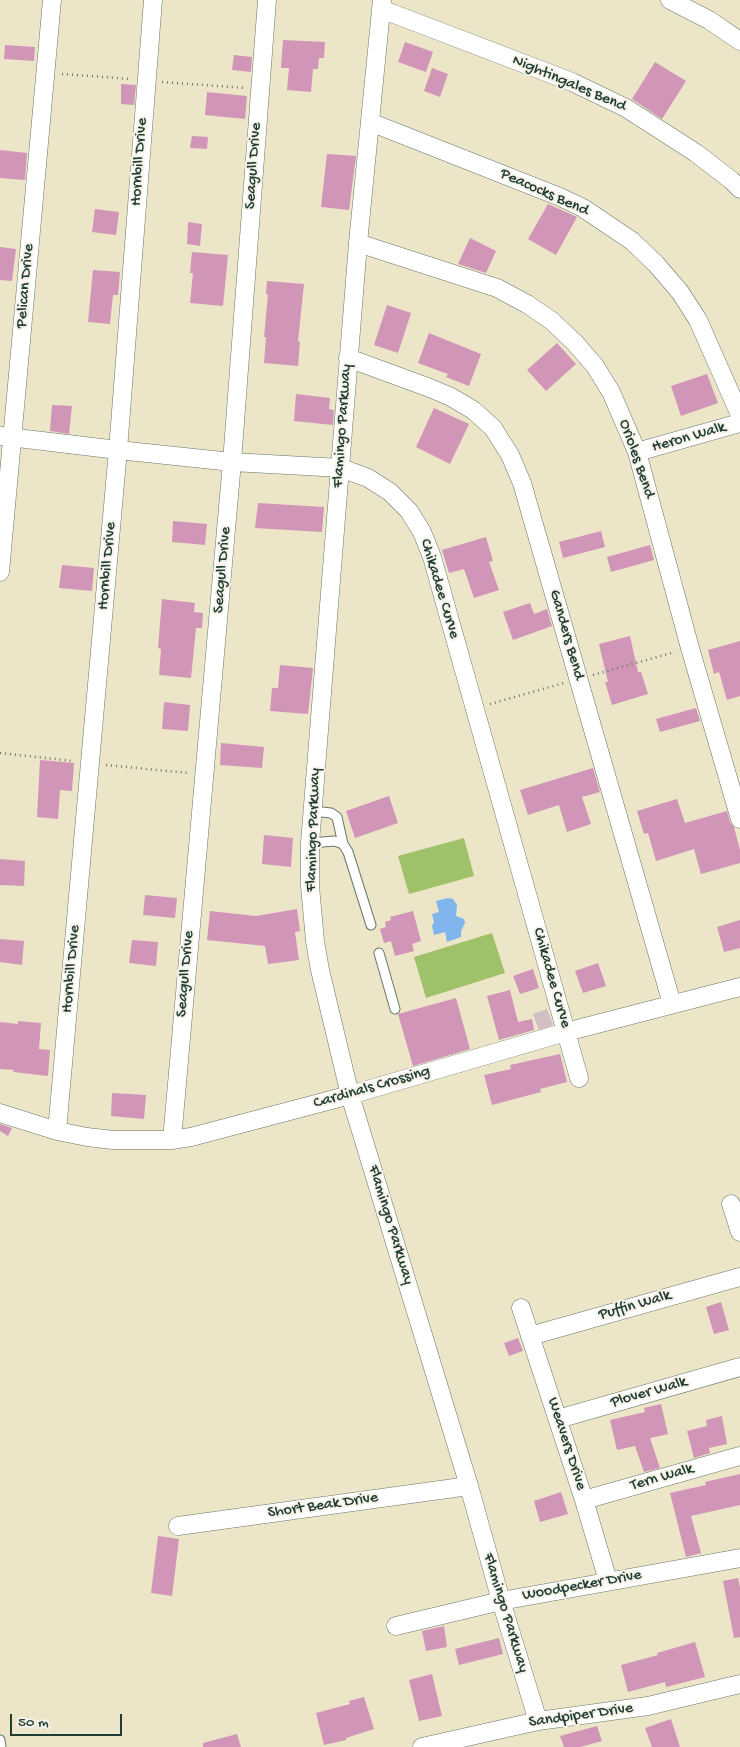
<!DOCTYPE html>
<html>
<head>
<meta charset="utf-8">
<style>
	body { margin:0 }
	#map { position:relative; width:740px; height:1747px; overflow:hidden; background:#ece5c8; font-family:"Gochi Hand",sans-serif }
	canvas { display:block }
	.scale { position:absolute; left:10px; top:1714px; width:112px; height:22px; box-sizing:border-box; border:2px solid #1f3d34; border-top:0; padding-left:6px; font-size:15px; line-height:18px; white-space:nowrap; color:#1f3d34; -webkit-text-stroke:4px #f7f3e8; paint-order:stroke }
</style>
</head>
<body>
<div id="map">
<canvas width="740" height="1747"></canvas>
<div class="scale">50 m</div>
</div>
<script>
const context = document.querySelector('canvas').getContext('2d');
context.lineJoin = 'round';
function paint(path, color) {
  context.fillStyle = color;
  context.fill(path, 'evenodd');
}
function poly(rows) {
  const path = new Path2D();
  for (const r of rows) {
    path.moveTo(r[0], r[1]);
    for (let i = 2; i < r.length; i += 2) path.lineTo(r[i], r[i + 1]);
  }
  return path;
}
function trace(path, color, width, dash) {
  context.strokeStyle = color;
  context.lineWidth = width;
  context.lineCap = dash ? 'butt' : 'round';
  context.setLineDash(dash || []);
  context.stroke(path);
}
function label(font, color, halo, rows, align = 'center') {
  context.font = font + ' "Gochi Hand",sans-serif';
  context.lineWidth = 4;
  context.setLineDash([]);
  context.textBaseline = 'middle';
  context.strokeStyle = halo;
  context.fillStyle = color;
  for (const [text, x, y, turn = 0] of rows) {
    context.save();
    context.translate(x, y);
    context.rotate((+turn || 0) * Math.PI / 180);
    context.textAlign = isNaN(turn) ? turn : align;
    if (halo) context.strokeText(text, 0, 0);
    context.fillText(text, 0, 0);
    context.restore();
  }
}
paint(poly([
	[547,1009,553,1025,539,1030,533,1014]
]), '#d2bec4');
paint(poly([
	[464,838,474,876,409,894,398,856],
	[492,933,505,973,426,998,414,957]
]), '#9fc16a');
paint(poly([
	[448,898,453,899,457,905,456,916,464,919,465,923,461,931,461,937,447,942,445,932,434,935,432,926,434,922,432,914,439,912,436,901]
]), '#80b5ee');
paint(poly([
	[283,40,325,42,324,58,319,58,318,69,313,69,311,92,287,90,289,68,281,68],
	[405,42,433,52,426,72,398,62],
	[5,45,35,47,34,61,4,59],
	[234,55,252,57,251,72,232,70],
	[655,62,686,81,662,119,632,99],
	[432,68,448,74,440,97,424,91],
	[121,84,136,85,134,105,121,104],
	[207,92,247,96,245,119,205,115],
	[192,136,208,137,207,149,190,148],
	[0,150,27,153,25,180,0,178],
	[327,154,356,156,349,210,321,207],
	[548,204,577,217,556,255,528,239],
	[95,209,119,212,116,235,92,232],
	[188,222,202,224,200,246,187,244],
	[470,238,496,251,486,273,458,264],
	[0,247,16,249,12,281,0,280],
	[192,252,228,255,223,306,190,303,193,273,190,273],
	[93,270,120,272,118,295,113,295,110,324,88,322],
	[267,281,304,284,298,341,300,342,298,366,264,363,266,337,264,337,268,295,266,294],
	[387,305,411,313,398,353,374,345],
	[429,333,481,354,469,386,446,377,448,374,418,363],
	[557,343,576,364,546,391,527,370],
	[707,374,718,403,681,416,671,386],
	[296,394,330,398,329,409,334,410,333,425,294,421],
	[52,405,72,406,69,434,50,431],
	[434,408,469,424,450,464,416,447],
	[258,503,324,507,322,532,255,528],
	[173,521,207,524,205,545,172,542],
	[601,531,605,547,563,558,559,542],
	[486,537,493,561,489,562,499,590,474,598,464,569,449,573,442,550],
	[650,545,654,560,611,572,607,557],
	[62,565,94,568,92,591,59,588],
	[162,599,195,603,194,612,203,613,202,628,196,628,191,678,159,675,161,649,158,648],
	[530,603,534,614,547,609,552,626,513,640,503,612],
	[630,636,638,672,641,672,648,694,612,705,605,682,608,682,599,644],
	[740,641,740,696,727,700,719,672,714,674,708,650],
	[280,665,313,668,308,714,270,711,272,688,278,688],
	[164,702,190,705,188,731,162,729],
	[696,708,700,721,660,732,656,719],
	[221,743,264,747,262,768,220,765],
	[40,760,74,763,72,791,60,790,58,819,37,817],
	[593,768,600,792,582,797,591,824,567,832,559,805,528,815,520,790],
	[389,796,398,823,355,838,346,811],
	[677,799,685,823,727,811,730,822,734,827,740,850,740,863,701,874,694,849,656,861,648,833,644,834,637,811],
	[264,835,293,838,291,867,262,864],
	[0,859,25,861,24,886,0,885],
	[145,895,177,898,175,918,143,915],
	[297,909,300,931,295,932,299,960,268,964,265,946,207,940,210,911,256,916],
	[413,911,421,941,412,944,414,951,395,956,391,941,384,943,380,929,386,927,385,922,391,920,390,917],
	[740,920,740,948,724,952,717,927],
	[0,939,24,941,22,965,0,962],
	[132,940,158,942,156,966,129,963],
	[598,963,606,986,583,993,575,971],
	[533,969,539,988,520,994,513,976],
	[510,990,518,1022,532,1019,534,1030,499,1040,487,996],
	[456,998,470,1049,413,1066,398,1014],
	[18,1021,41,1023,39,1049,50,1050,48,1076,13,1072,14,1070,0,1069,0,1022,18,1024],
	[560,1054,567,1082,540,1089,541,1092,492,1105,484,1075,511,1069,510,1065],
	[112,1093,146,1095,144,1119,111,1116],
	[0,1124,12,1128,8,1136,0,1131],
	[721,1302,729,1330,714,1334,706,1307],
	[518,1338,523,1351,509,1356,504,1343],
	[661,1404,668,1434,650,1438,660,1468,644,1472,635,1446,617,1450,610,1420,645,1412,644,1408],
	[722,1416,727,1444,709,1448,710,1453,694,1458,687,1431,707,1426,706,1420],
	[740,1474,740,1505,691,1516,701,1553,686,1557,670,1493,706,1485,705,1482],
	[561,1492,568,1514,540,1522,534,1501],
	[158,1536,179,1539,172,1596,151,1593],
	[738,1578,740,1588,740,1637,734,1638,723,1581],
	[444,1626,447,1647,426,1651,422,1631],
	[499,1638,503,1654,459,1665,455,1649],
	[695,1642,705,1677,666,1687,665,1682,628,1692,621,1665,658,1655,657,1653],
	[432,1674,442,1716,419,1721,409,1680],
	[364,1697,374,1729,346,1738,346,1740,324,1745,316,1713,350,1704,349,1701],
	[671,1719,680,1747,652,1747,645,1728],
	[597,1726,602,1741,580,1747,564,1747,560,1736],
	[237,1734,241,1747,203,1747,203,1743]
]), '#d196b7');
const lane = poly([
	[313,811,331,813,337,817,343,844],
	[310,843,335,841,343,844,348,852,371,925],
	[379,953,395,1009],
	[0,1740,1,1747]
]);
const street = poly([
	[382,0,358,243,310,843,310,886,315,941,320,970,350,1095,469,1486,501,1601,538,1721],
	[670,0,709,20,740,41],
	[381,9,572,82,626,108,696,153,731,180,740,189],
	[370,122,560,197,583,208,632,241,656,264,680,292,698,320,740,415],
	[358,243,497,288,527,304,552,321,575,343,595,366,611,392,637,452,690,648,740,819],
	[348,358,430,388,451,397,473,410,493,428,510,455,522,483,672,1004],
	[0,436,118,450,232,462,341,468,368,478,390,492,409,511,422,532,432,557,579,1078],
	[637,452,740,423],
	[0,572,52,0],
	[0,1113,57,1131,87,1137,113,1140,172,1140,191,1137,350,1095,566,1032,740,987],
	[57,1131,118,450,153,0],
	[172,1140,232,462,267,0],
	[731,1204,740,1232],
	[521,1308,584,1500,608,1581],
	[530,1336,740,1277],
	[558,1419,740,1367],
	[584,1500,740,1456],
	[178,1526,469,1486],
	[396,1626,501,1601,740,1558],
	[422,1747,538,1721,648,1706,740,1684]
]);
trace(lane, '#677868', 11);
trace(street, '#677868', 19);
trace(poly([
	[62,74,131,79],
	[162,82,246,88],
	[593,675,675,652],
	[490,704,564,683],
	[0,753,73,761],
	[106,765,188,773]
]), '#677868', 2.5, [1, 4]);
trace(lane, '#fff', 9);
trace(street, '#fff', 18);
label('16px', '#1f3d34', '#f7f3e8', [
	["Nightingales Bend",569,84,23],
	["Hornbill Drive",140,162,-86],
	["Seagull Drive",254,166,-86],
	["Peacocks Bend",544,193,24],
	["Pelican Drive",26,286,-85],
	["Flamingo Parkway",343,426,-86],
	["Heron Walk",689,438,-16],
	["Orioles Bend",636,459,71],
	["Hornbill Drive",108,566,-85],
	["Seagull Drive",223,570,-85],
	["Chikadee Curve",439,589,73],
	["Ganders Bend",566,635,74],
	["Flamingo Parkway",314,830,-88],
	["Hornbill Drive",72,969,-85],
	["Seagull Drive",186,974,-85],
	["Chikadee Curve",551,978,74],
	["Cardinals Crossing",372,1088,-16],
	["Flamingo Parkway",390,1225,73],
	["Puffin Walk",635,1306,-16],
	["Plover Walk",649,1393,-16],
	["Weavers Drive",566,1444,72],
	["Tern Walk",662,1478,-16],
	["Short Beak Drive",323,1506,-8],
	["Woodpecker Drive",582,1586,-10],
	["Flamingo Parkway",505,1613,73],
	["Sandpiper Drive",581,1716,-8]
]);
</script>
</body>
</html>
